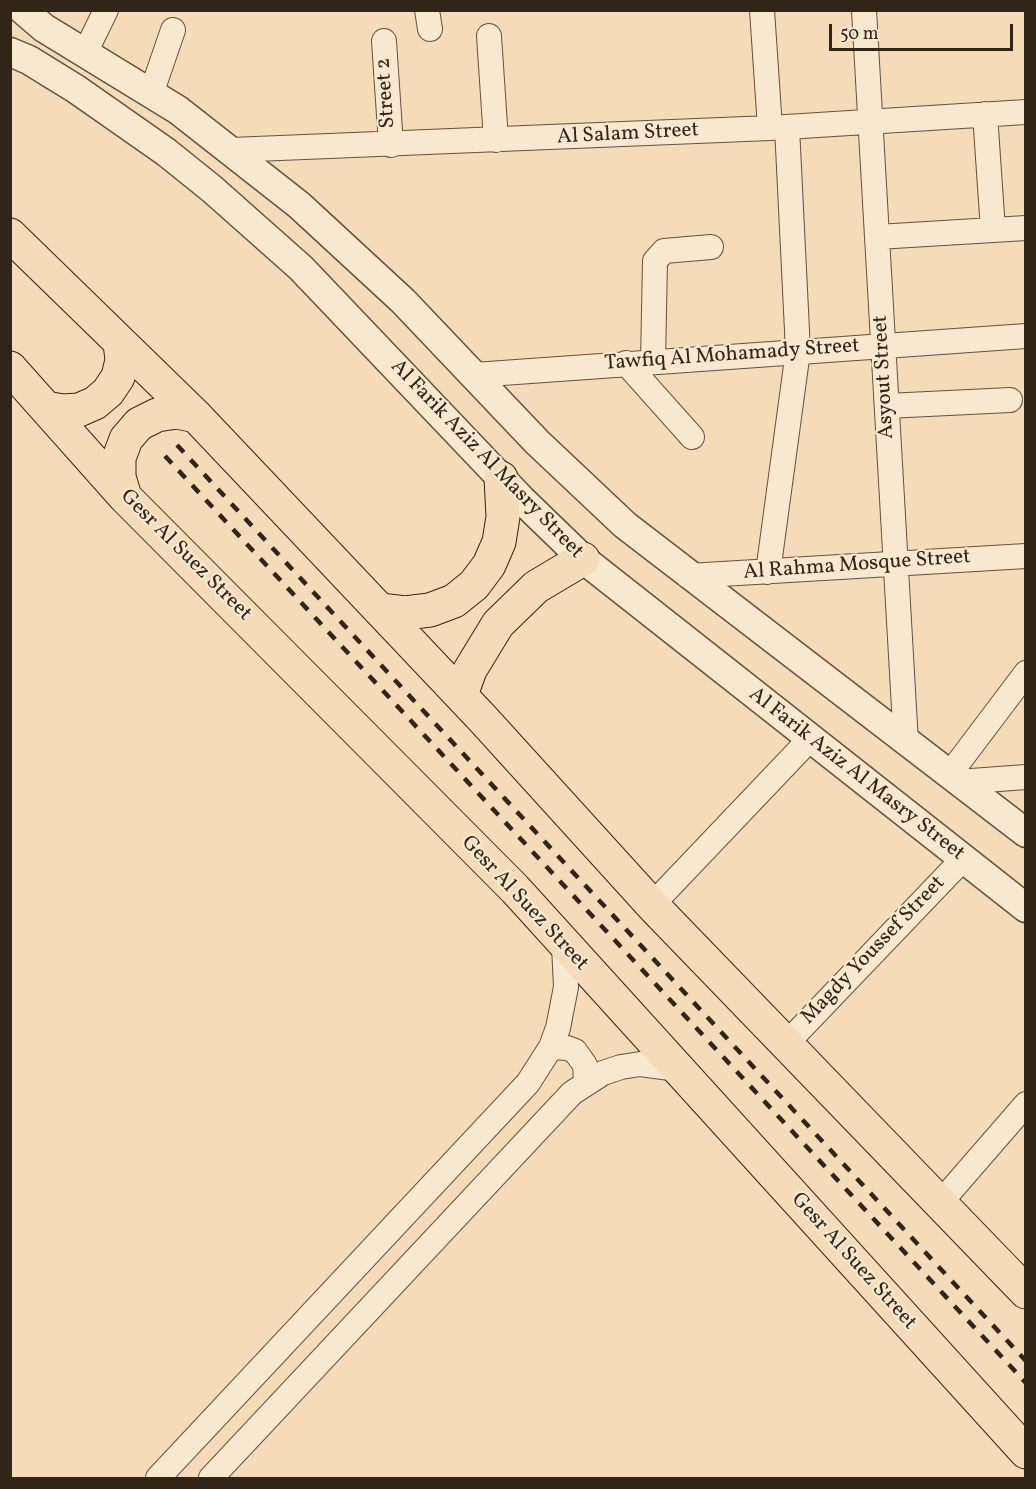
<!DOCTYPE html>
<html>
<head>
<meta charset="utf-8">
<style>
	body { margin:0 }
	#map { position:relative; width:1036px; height:1489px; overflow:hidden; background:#f5dbb7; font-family:Vollkorn,serif }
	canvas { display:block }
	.frame { position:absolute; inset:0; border:12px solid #312518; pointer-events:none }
	.scale { position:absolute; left:829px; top:24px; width:184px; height:27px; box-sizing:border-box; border:3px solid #312518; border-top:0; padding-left:8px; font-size:18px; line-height:21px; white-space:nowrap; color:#312518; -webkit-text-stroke:4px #f8e8d0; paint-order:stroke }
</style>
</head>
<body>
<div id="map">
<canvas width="1036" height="1489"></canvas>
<div class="frame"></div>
<div class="scale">50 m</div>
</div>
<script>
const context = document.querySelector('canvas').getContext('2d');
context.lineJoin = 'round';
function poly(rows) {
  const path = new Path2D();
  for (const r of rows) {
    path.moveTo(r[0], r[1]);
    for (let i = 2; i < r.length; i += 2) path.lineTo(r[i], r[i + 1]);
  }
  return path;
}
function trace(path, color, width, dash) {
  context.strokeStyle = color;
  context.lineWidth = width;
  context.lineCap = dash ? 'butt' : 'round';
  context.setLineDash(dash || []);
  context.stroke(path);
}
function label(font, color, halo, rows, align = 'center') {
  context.font = font + ' Vollkorn,serif';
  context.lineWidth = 4.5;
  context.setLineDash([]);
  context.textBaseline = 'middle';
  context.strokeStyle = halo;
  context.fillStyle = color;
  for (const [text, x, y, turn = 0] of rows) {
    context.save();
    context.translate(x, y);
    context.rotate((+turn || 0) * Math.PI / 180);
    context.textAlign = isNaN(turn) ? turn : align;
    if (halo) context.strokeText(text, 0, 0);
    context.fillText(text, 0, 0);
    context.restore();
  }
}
const minor = poly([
	[427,10,430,29],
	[762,10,770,128],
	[864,10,906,743],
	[489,36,496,140],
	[384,41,391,145],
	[85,53,106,10],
	[151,94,173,30],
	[985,114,993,230],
	[231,150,770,128,1026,112],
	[877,237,1026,228],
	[653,361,655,261,664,251,711,247],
	[626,363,692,437],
	[474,375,1026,336],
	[887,406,1010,400],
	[768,572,798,351,787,127],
	[688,576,1026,556],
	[949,775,1026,673],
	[958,782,1026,777],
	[652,905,810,739],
	[786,1044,963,859],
	[551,1047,567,1048,575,1051,585,1065,586,1081],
	[940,1203,1026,1104],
	[158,1478,528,1083,551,1047,558,1028,566,987,564,946],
	[211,1478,572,1093,603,1073,621,1067,640,1064,678,1069]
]);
const tertiary = poly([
	[23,10,44,28,178,110,299,205,403,301,537,442,625,525,1026,833],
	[10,52,29,60,76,89,166,152,212,189,301,268,521,499,583,559,1026,908]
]);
const primary = poly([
	[10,235,196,416,483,719,652,905,1026,1292],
	[10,368,125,497,515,889,1026,1452],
	[46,408,62,411,79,410,95,403,108,392,118,377,122,360,120,343],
	[125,497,119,477,119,458,126,439,139,424,157,415,177,412,196,416],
	[380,610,405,613,430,610,454,601,474,585,489,565,499,542,503,517,501,478],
	[461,695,470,670,498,624,536,587,583,559]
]);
trace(minor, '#625240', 26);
trace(tertiary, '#625240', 31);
trace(primary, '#312518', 35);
trace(minor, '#f8e8d0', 24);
trace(tertiary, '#f8e8d0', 28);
trace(primary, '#f5dbb7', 33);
trace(poly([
	[177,445,1026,1361],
	[165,456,1026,1383]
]), '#312518', 4.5, [10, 10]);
label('21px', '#312518', '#f8e8d0', [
	["Street 2",387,93,-94],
	["Al Salam Street",628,135,-3],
	["Tawfiq Al Mohamady Street",732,356,-4],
	["Asyout Street",885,377,-93],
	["Al Farik Aziz Al Masry Street",486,460,46],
	["Gesr Al Suez Street",185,556,45],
	["Al Rahma Mosque Street",857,566,-4],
	["Al Farik Aziz Al Masry Street",856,775,38],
	["Gesr Al Suez Street",524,904,47],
	["Magdy Youssef Street",874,951,-46],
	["Gesr Al Suez Street",853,1262,48]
]);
</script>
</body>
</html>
